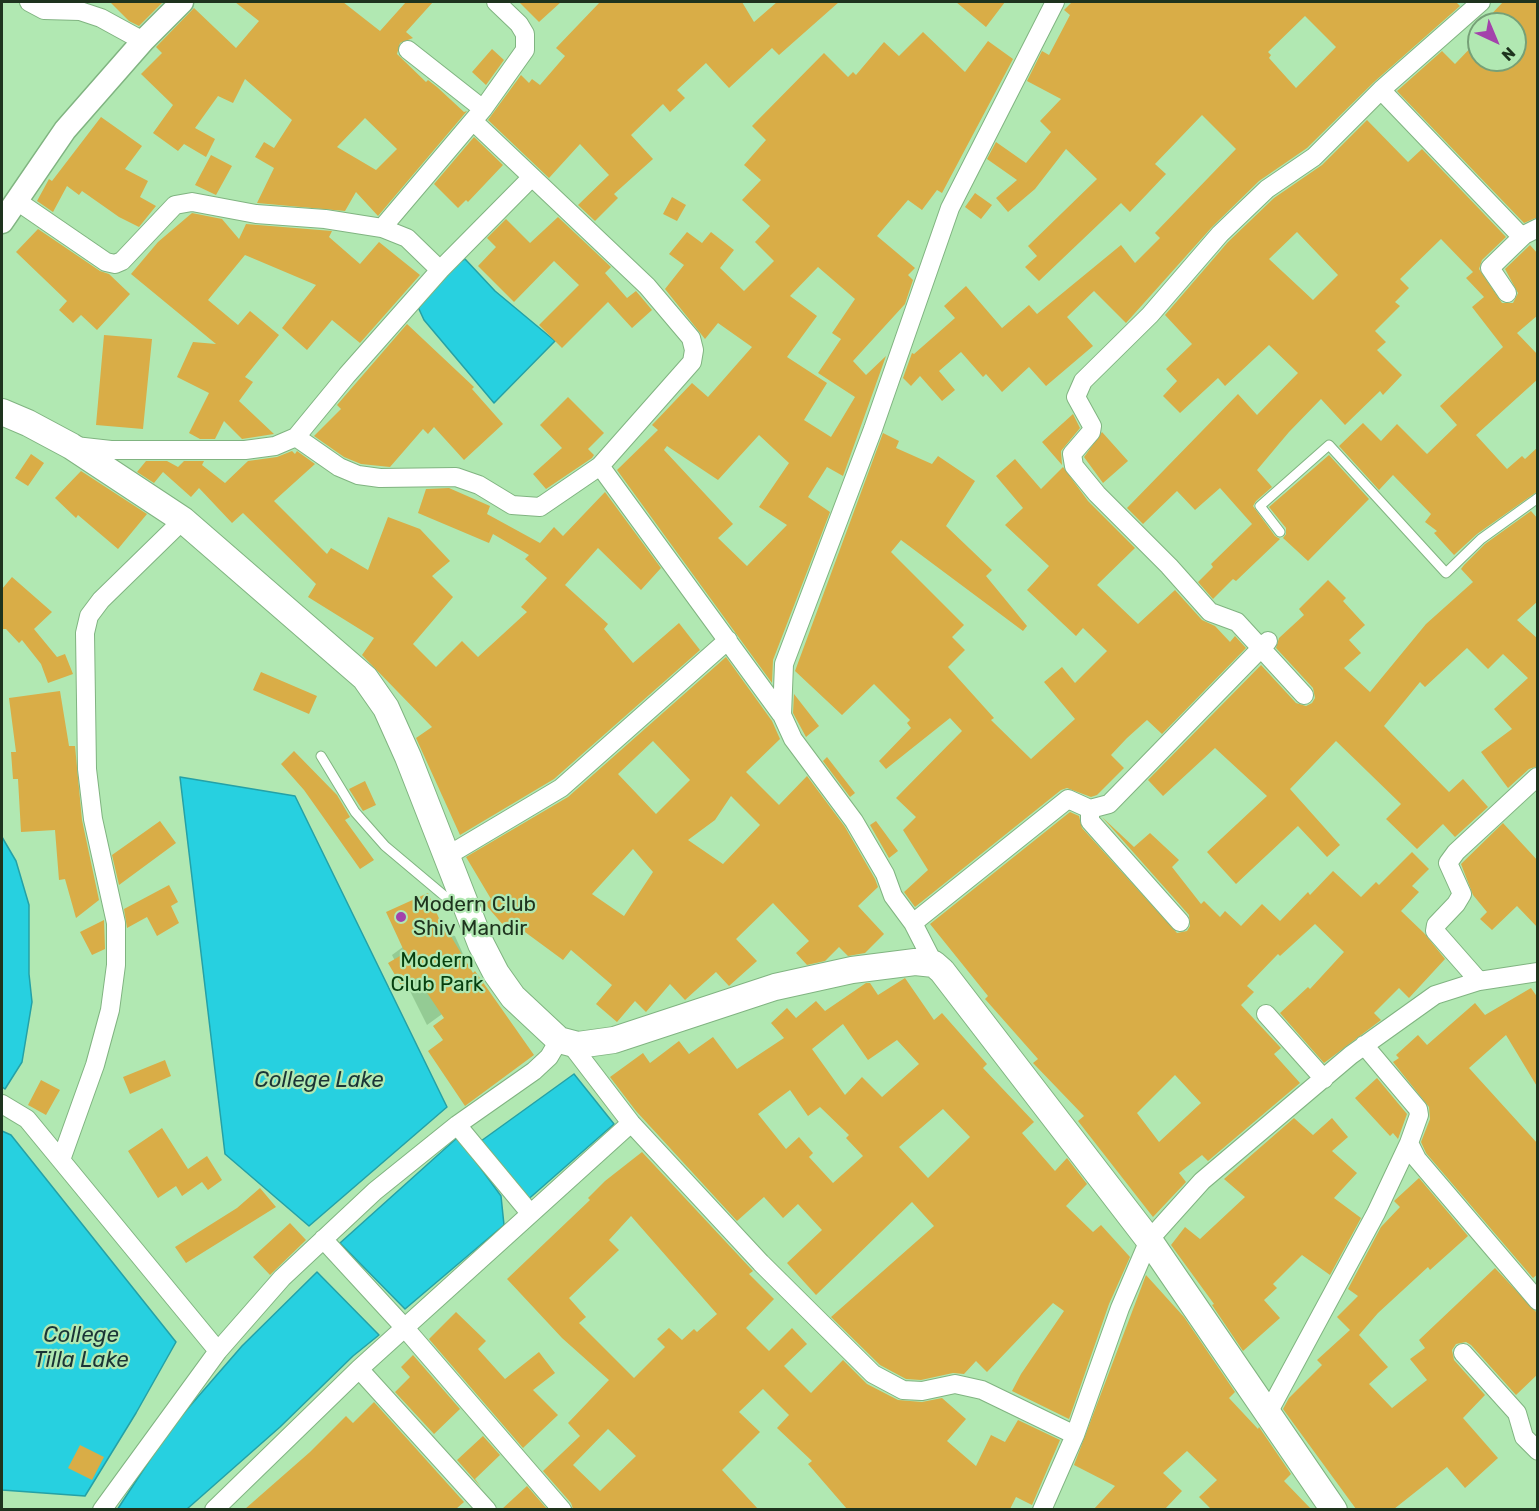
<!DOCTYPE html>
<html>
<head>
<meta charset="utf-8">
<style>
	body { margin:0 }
	#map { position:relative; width:1539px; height:1511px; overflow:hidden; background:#b1e8b2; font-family:Rubik,sans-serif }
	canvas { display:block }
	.frame { position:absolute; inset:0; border:3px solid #1e331e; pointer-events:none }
	.north { position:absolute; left:1467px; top:12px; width:60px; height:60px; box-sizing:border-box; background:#b1e8b2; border:2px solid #76a077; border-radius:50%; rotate:136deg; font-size:16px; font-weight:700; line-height:24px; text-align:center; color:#1e331e }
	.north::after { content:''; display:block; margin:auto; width:21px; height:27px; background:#a343ab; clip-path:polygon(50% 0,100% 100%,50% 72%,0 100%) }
</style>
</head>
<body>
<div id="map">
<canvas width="1539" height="1511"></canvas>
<div class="frame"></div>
<div class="north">N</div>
</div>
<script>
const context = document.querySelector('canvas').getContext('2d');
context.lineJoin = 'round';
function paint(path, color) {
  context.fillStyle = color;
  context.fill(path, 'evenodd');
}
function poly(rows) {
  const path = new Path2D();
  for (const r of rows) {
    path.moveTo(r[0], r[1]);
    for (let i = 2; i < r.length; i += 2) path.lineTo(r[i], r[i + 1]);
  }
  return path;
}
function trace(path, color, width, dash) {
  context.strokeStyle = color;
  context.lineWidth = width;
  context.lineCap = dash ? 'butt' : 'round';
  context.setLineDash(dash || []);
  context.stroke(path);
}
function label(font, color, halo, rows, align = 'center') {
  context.font = font + ' Rubik,sans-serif';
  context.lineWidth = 4.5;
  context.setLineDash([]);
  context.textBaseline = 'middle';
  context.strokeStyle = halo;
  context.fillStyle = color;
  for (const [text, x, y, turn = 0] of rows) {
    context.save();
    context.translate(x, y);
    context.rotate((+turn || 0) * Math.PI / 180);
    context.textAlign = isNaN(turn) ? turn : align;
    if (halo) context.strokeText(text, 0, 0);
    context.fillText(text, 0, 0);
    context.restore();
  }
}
paint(poly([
	[426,930,455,936,478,988,427,1025,392,955]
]), '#94cb94');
const water = poly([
	[465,259,495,291,555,341,494,403,424,320,418,307,439,273,465,259],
	[180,777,295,796,447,1107,309,1226,225,1154,180,777],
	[2,837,16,861,29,905,29,974,32,1002,22,1062,5,1089,2,1087,2,837],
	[574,1074,614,1124,524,1203,481,1141,574,1074],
	[2,1131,11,1135,176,1342,136,1413,85,1496,2,1490,2,1131],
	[458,1137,501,1196,504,1225,405,1309,340,1243,458,1137],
	[317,1272,379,1335,353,1356,280,1427,187,1509,117,1510,170,1429,242,1346,317,1272]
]);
paint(water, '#27d0e0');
trace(water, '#24a1a6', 1.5);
paint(poly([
	[110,2,163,2,139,26,129,21],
	[235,2,343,2,380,31,406,2,433,2,406,32,413,38,400,43,397,54,426,82,428,80,437,87,464,112,467,111,378,216,356,192,345,211,257,203,274,168,255,157,264,142,274,148,292,120,245,79,233,103,218,96,195,128,215,139,206,157,184,144,178,151,153,133,173,105,141,74,162,53,156,47,194,8,236,48,259,21],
	[365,118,397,149,376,170,337,147],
	[519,2,561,2,539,22],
	[600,2,742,2,754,22,777,2,839,2,779,55,772,48,729,88,706,63,677,90,685,98,670,112,663,104,631,135,653,159,614,194,618,198,595,221,578,205,609,175,580,144,549,178,488,120,521,75,529,83,532,79,540,85,565,56,556,48],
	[956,2,1005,2,986,27],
	[1072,2,1456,2,1460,6,1374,82,1307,148,1259,181,1212,227,1126,323,1094,291,1067,317,1093,346,1046,386,1029,367,1002,392,986,374,983,377,961,352,939,371,955,390,942,401,920,376,911,386,903,378,912,353,914,354,955,318,944,306,966,286,1002,328,1029,305,1037,314,1121,245,1135,263,1160,238,1155,233,1236,149,1202,115,1155,164,1166,174,1130,212,1121,203,1039,281,1025,267,1037,256,1028,246,1097,179,1066,149,1035,189,1008,212,996,198,1017,180,987,159,996,142,1026,163,1051,132,1040,121,1061,99,1027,81,1042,51,1049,55,1070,15,1064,10],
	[1305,16,1336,47,1296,88,1269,58,1271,55,1268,52],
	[1503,2,1538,2,1538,217,1524,223,1397,91,1442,51,1455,64,1479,39,1479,60,1515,60,1515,24,1482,24],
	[923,32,965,72,988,41,1013,59,942,193,937,190,922,210,908,200,877,236,915,268,908,275,913,280,905,304,853,361,866,375,886,356,843,476,827,467,808,497,830,512,773,660,772,683,617,470,658,430,652,425,692,383,708,397,752,347,718,323,705,339,665,289,684,265,669,254,687,232,702,243,711,232,734,250,720,268,744,291,774,261,755,242,770,226,742,200,761,180,744,165,766,140,752,126,824,53,848,77,853,72,856,75,884,42,899,56],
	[818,267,855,299,832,333,841,339,818,373,855,397,831,437,804,420,827,383,787,357,817,316,790,296],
	[759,435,789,463,759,507,787,525,747,566,718,538,733,524,664,450,667,446,718,480],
	[492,49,504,60,486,85,472,72],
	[101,117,142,146,125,169,148,181,140,197,156,206,139,227,119,217,82,191,79,195,67,186,53,212,37,201,49,179,52,181],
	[1367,120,1408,162,1422,149,1506,237,1482,260,1479,269,1502,303,1513,303,1518,293,1505,269,1530,245,1538,254,1538,315,1517,333,1538,355,1538,379,1476,435,1507,469,1522,456,1525,459,1538,447,1538,491,1477,534,1454,555,1434,533,1437,531,1425,522,1431,514,1393,475,1379,490,1339,446,1363,423,1381,441,1397,424,1427,454,1457,425,1440,406,1503,347,1472,307,1484,297,1466,278,1473,272,1441,239,1400,279,1409,288,1395,302,1400,306,1375,331,1386,342,1377,350,1402,375,1383,395,1380,391,1345,425,1321,399,1289,432,1257,470,1272,487,1256,501,1253,506,1275,536,1280,539,1236,581,1233,579,1213,599,1198,582,1213,567,1211,564,1252,524,1220,488,1195,510,1177,491,1143,524,1127,508,1238,394,1257,415,1298,373,1269,345,1225,386,1218,378,1180,413,1163,396,1177,381,1166,369,1192,344,1165,315,1228,242,1274,198,1322,165],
	[1297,232,1338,275,1313,300,1269,259],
	[474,137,503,165,468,202,466,200,458,208,434,184],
	[211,155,232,166,216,195,195,185],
	[975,193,992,205,981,219,965,207],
	[672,197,686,205,677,221,663,214],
	[192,213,222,219,239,239,246,224,332,231,329,237,360,264,379,242,420,275,360,343,332,320,307,350,282,328,316,285,245,255,208,300,238,325,250,311,279,335,245,377,253,382,239,401,274,434,242,439,224,421,215,439,200,439,189,433,209,393,177,377,193,342,216,344,131,274,158,242],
	[558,217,611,267,605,273,627,298,636,291,652,310,632,328,608,302,562,348,539,325,579,285,554,261,514,302,478,266,496,247,487,238,506,219,530,243],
	[38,229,100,271,109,274,130,294,97,330,81,315,73,323,59,310,67,301,16,252],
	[407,324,474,387,472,389,503,424,464,460,434,427,428,434,423,429,390,467,361,464,344,457,314,436,341,409,337,405],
	[104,335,152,339,143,429,96,425],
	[568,397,604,433,588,449,594,455,592,458,546,489,533,474,562,448,540,425],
	[1073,414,1080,428,1061,451,1062,465,1042,442],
	[1102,432,1128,461,1103,483,1084,457],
	[883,433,899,441,896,448,932,464,938,456,975,481,946,526,992,570,986,576,1027,626,1023,631,901,540,891,552,964,625,952,637,965,650,948,667,994,718,991,720,1031,759,1075,719,1044,682,1062,667,1075,683,1107,651,1083,628,1076,636,1027,590,1049,566,1005,525,1023,508,996,476,1015,459,1041,489,1063,467,1088,501,1135,548,1097,585,1138,624,1175,590,1202,620,1215,626,1230,642,1235,636,1246,648,1162,734,1147,720,1127,738,1111,755,1124,768,1097,795,1091,797,1067,788,1061,790,915,907,904,892,928,870,903,830,916,817,896,798,962,731,950,718,886,769,879,761,911,728,907,723,910,720,874,684,842,715,795,671],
	[292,451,295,454,297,451,315,464,274,501,327,554,331,548,368,570,388,517,420,529,450,561,432,576,453,597,413,644,436,667,462,641,478,657,527,612,521,607,547,578,525,559,529,555,493,534,489,543,418,513,426,489,449,488,490,506,487,514,540,543,554,527,563,536,605,492,661,568,641,590,598,548,565,585,608,624,604,629,633,663,679,623,700,650,554,779,460,835,416,738,432,727,362,655,374,638,308,597,316,584,243,513,232,523,199,488,191,497,163,472,154,483,137,472,146,461,167,461,178,467,184,461,204,461,202,465,225,483,248,461,277,457],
	[31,454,44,463,28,486,15,478],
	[1329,455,1369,499,1308,561,1283,538,1286,534,1286,528,1269,507],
	[81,471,147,514,118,549,78,515,76,518,55,498],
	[1531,511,1538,519,1538,601,1517,620,1538,639,1538,766,1529,769,1508,788,1481,752,1512,729,1494,709,1528,678,1503,654,1488,669,1467,648,1425,687,1420,682,1384,726,1449,792,1463,779,1488,807,1455,837,1443,824,1417,849,1386,819,1401,804,1336,741,1290,789,1340,845,1327,857,1298,826,1236,884,1207,852,1267,796,1215,748,1163,796,1148,780,1261,665,1296,703,1306,706,1312,703,1315,698,1313,688,1276,648,1279,638,1304,615,1299,609,1328,580,1346,598,1343,601,1365,625,1349,640,1361,653,1344,668,1370,692,1426,624,1473,582,1461,569,1464,565,1485,544],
	[12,577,52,612,34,629,57,657,65,654,73,674,48,683,41,664,22,640,19,643,6,629,2,629,2,589],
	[726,657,772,721,780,739,746,772,779,805,807,776,845,827,875,879,878,887,858,906,884,934,865,953,848,956,839,947,825,961,807,965,796,953,809,941,773,903,736,939,757,961,729,986,716,972,685,1000,670,984,646,1012,635,1001,617,1022,596,1004,612,985,571,950,563,960,510,921,504,926,485,904,491,899,466,857,568,797],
	[653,741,690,780,656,814,618,774],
	[731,796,760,825,723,864,688,840,715,820],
	[633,849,653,872,624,916,592,894],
	[261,672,317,696,309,714,253,690],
	[60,691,69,746,75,746,82,820,99,900,76,918,65,879,59,880,55,830,21,832,18,779,13,779,11,752,16,752,9,698],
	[794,694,819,726,806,737,793,713],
	[294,751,337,795,350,817,345,820,374,860,360,869,304,790,281,764],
	[827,757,855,793,850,797,823,761],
	[365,781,376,805,363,811,349,789],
	[1070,812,1079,816,1082,828,1177,933,1187,931,1190,926,1189,915,1102,817,1134,847,1150,833,1179,860,1172,867,1201,904,1204,901,1220,917,1225,911,1241,926,1262,904,1280,921,1308,892,1310,895,1333,871,1361,897,1376,882,1379,885,1412,852,1429,869,1412,886,1419,892,1401,911,1424,933,1445,959,1409,998,1399,988,1374,1013,1381,1020,1324,1063,1280,1013,1308,987,1310,989,1344,952,1315,924,1280,956,1278,954,1247,986,1254,992,1241,1005,1281,1048,1274,1054,1300,1083,1208,1161,1202,1155,1179,1173,1186,1182,1153,1217,1078,1121,1084,1116,1033,1063,1038,1059,985,999,988,996,930,924],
	[1175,1075,1201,1103,1159,1142,1137,1113],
	[160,821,176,843,119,885,112,855],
	[876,821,898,851,889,858,870,825],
	[1503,823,1538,861,1538,928,1517,906,1492,930,1480,919,1487,912,1473,895,1461,864],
	[169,885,178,902,171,906,179,923,157,936,147,917,127,928,124,909],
	[428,893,444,930,446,928,473,973,475,971,534,1055,465,1106,428,1051,443,1040,433,1026,444,1018,417,978,402,987,388,963,405,953,386,912],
	[104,920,105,949,92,955,80,932],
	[905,978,934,1020,942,1013,987,1064,983,1068,1034,1122,1022,1133,1055,1171,1067,1158,1087,1184,1066,1206,1093,1232,1101,1225,1130,1257,1109,1304,1069,1419,1012,1391,1021,1374,1064,1311,1053,1303,987,1372,976,1361,964,1374,953,1373,921,1380,906,1379,880,1365,831,1317,934,1226,912,1202,816,1295,787,1263,822,1230,798,1204,783,1218,764,1197,737,1221,636,1111,610,1077,643,1053,650,1063,679,1041,689,1054,713,1037,737,1069,784,1038,771,1023,787,1008,796,1018,816,1001,825,1011,866,983,870,983,878,995],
	[843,1024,868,1060,897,1040,919,1064,882,1097,862,1077,845,1095,812,1049],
	[790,1090,808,1116,820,1107,849,1135,846,1138,863,1156,833,1183,809,1157,813,1153,799,1137,786,1149,758,1114],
	[943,1109,970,1137,928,1178,899,1147],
	[1531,988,1538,998,1538,1088,1506,1035,1469,1068,1538,1144,1538,1274,1533,1278,1426,1153,1421,1142,1430,1119,1429,1107,1393,1062,1399,1058,1396,1055,1418,1035,1427,1045,1475,1003,1485,1015],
	[165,1060,171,1076,130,1094,123,1077],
	[1377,1078,1407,1114,1398,1139,1393,1133,1390,1136,1355,1098],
	[41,1080,60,1090,46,1115,28,1105],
	[1294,1118,1313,1135,1332,1118,1348,1137,1332,1151,1357,1173,1334,1198,1361,1218,1330,1275,1302,1255,1273,1284,1277,1288,1264,1300,1280,1318,1243,1351,1212,1305,1214,1304,1171,1245,1185,1227,1200,1239,1245,1197,1224,1179],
	[162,1128,188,1169,207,1156,222,1180,208,1190,202,1182,182,1196,176,1186,158,1198,128,1151],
	[642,1152,753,1271,749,1274,774,1299,746,1328,769,1351,792,1328,807,1344,784,1366,811,1393,843,1360,867,1384,898,1400,922,1402,942,1398,966,1419,947,1441,976,1466,991,1435,1005,1442,1018,1420,1060,1440,1032,1505,1016,1497,1010,1509,847,1509,808,1464,812,1461,777,1428,789,1415,763,1389,739,1412,760,1432,722,1470,758,1509,573,1509,571,1503,543,1471,580,1436,568,1423,609,1380,562,1338,507,1279,590,1200,588,1198,605,1181],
	[631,1216,717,1314,697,1332,694,1329,682,1340,669,1328,657,1339,665,1347,634,1378,579,1323,586,1317,569,1298,619,1250,609,1240],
	[608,1429,636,1456,600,1491,573,1465],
	[1419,1178,1468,1236,1430,1270,1428,1267,1378,1313,1359,1335,1388,1367,1369,1384,1392,1408,1427,1380,1410,1359,1425,1348,1419,1340,1495,1268,1538,1314,1538,1374,1516,1395,1471,1345,1466,1342,1456,1344,1452,1350,1454,1360,1485,1395,1463,1418,1498,1458,1465,1488,1447,1467,1394,1509,1356,1509,1283,1409,1289,1398,1322,1365,1317,1360,1350,1330,1337,1317,1358,1296,1348,1289,1381,1227,1400,1207,1394,1201],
	[260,1188,276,1207,186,1263,175,1247,237,1208],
	[290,1223,306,1240,270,1275,253,1257],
	[1146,1275,1184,1317,1235,1392,1229,1398,1258,1429,1259,1427,1291,1474,1284,1481,1311,1509,1211,1509,1199,1497,1217,1480,1187,1451,1163,1473,1182,1491,1165,1509,1094,1509,1115,1486,1074,1465],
	[456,1312,486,1341,478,1349,505,1379,539,1352,555,1373,533,1390,558,1415,523,1448,429,1339],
	[413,1355,460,1409,434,1434,395,1392,410,1377,401,1367],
	[374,1402,464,1502,456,1509,245,1509,310,1452,346,1416,353,1423],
	[483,1436,500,1455,475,1479,481,1487,457,1460],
	[80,1445,104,1457,92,1480,68,1468],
	[527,1486,547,1509,502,1509]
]), '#d9ad47');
const service = poly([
	[1280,532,1260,506,1329,445,1446,573,1481,539,1538,498],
	[321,756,355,812,385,846,460,909]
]);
const minor = poly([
	[29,2,44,10,80,11,101,18,143,41],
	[1481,2,1381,90,1518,233,1524,235,1538,228],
	[408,50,483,109],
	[17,201,106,262,115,264,122,261,175,205,192,202,256,214,325,219,382,228,407,238,440,270,347,375,296,437,275,446,245,450,111,450,75,446],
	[382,228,483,109,525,50,525,34,519,24,496,2],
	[440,270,531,178],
	[1507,293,1490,268,1524,235],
	[296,437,339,467,358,475,380,478,456,477,479,485,512,505,540,507,600,466,692,362,694,350,691,338,647,286,473,121],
	[600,466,781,714],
	[1304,695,1237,622,1210,612,1169,566,1097,494,1074,466,1072,454,1091,432,1092,426,1076,397,1083,381,1150,315,1220,234,1267,189,1314,157,1381,90],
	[1090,809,1090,821,1180,922],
	[447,856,561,788,728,640],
	[913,923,1068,799,1090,809,1109,804,1268,641],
	[934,964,913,923,893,896,885,874,854,821,793,739,782,715,784,664,873,429,950,208,1055,2],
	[1479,981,1435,931,1436,925,1456,904,1462,894,1448,863,1456,852,1537,777],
	[1266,1014,1324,1079],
	[569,1042,631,1123,761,1263,873,1374,903,1390,922,1391,955,1384,982,1390,1075,1435],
	[1364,1045,1418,1109,1419,1115,1409,1143,1417,1159,1538,1301],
	[2,1104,27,1119,218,1351],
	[457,1125,530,1213],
	[61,1160,95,1065,110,1010,116,965,116,923,93,819,87,769,85,633,89,616,101,600,183,520],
	[323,1239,404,1327,562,1510],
	[1463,1353,1517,1413,1524,1437,1538,1451],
	[359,1369,487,1510],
	[1268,1413,1376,1213,1409,1143],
	[102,1510,218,1351,282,1278,375,1191,457,1125,534,1071,549,1057,559,1040],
	[214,1510,359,1369,631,1123],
	[1042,1510,1075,1435,1120,1308,1149,1240,1202,1181,1351,1055,1435,995,1479,981,1538,972]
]);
const tertiary = poly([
	[2,222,65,130,143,41,182,2]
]);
const secondary = poly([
	[2,412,28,423,71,446,183,520,365,678,386,708,408,757,481,944,496,973,513,997,559,1040,578,1045,614,1040,775,987,852,970,915,962,934,964,942,971,1149,1240,1334,1510]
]);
trace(service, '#80b481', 11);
trace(minor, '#80b481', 20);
trace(tertiary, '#80b481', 25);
trace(secondary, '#80b481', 28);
trace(service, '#fff', 9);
trace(minor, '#fff', 18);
trace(tertiary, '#fff', 22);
trace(secondary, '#fff', 26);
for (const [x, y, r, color] of [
	[401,917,6,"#a343ab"]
]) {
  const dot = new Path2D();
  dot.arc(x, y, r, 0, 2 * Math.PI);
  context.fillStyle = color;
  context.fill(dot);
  trace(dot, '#b1e8b2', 2);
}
label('21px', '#1e331e', '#b1e8b2', [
	["Modern Club",413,905],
	["Shiv Mandir",413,929]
], 'left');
label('21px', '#073f0f', '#b1e8b2', [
	["Modern",437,961],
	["Club Park",437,985]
]);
label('italic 22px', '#1a3436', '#b1e8b2', [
	["College Lake",319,1081],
	["College",81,1336],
	["Tilla Lake",81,1361]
]);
</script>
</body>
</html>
